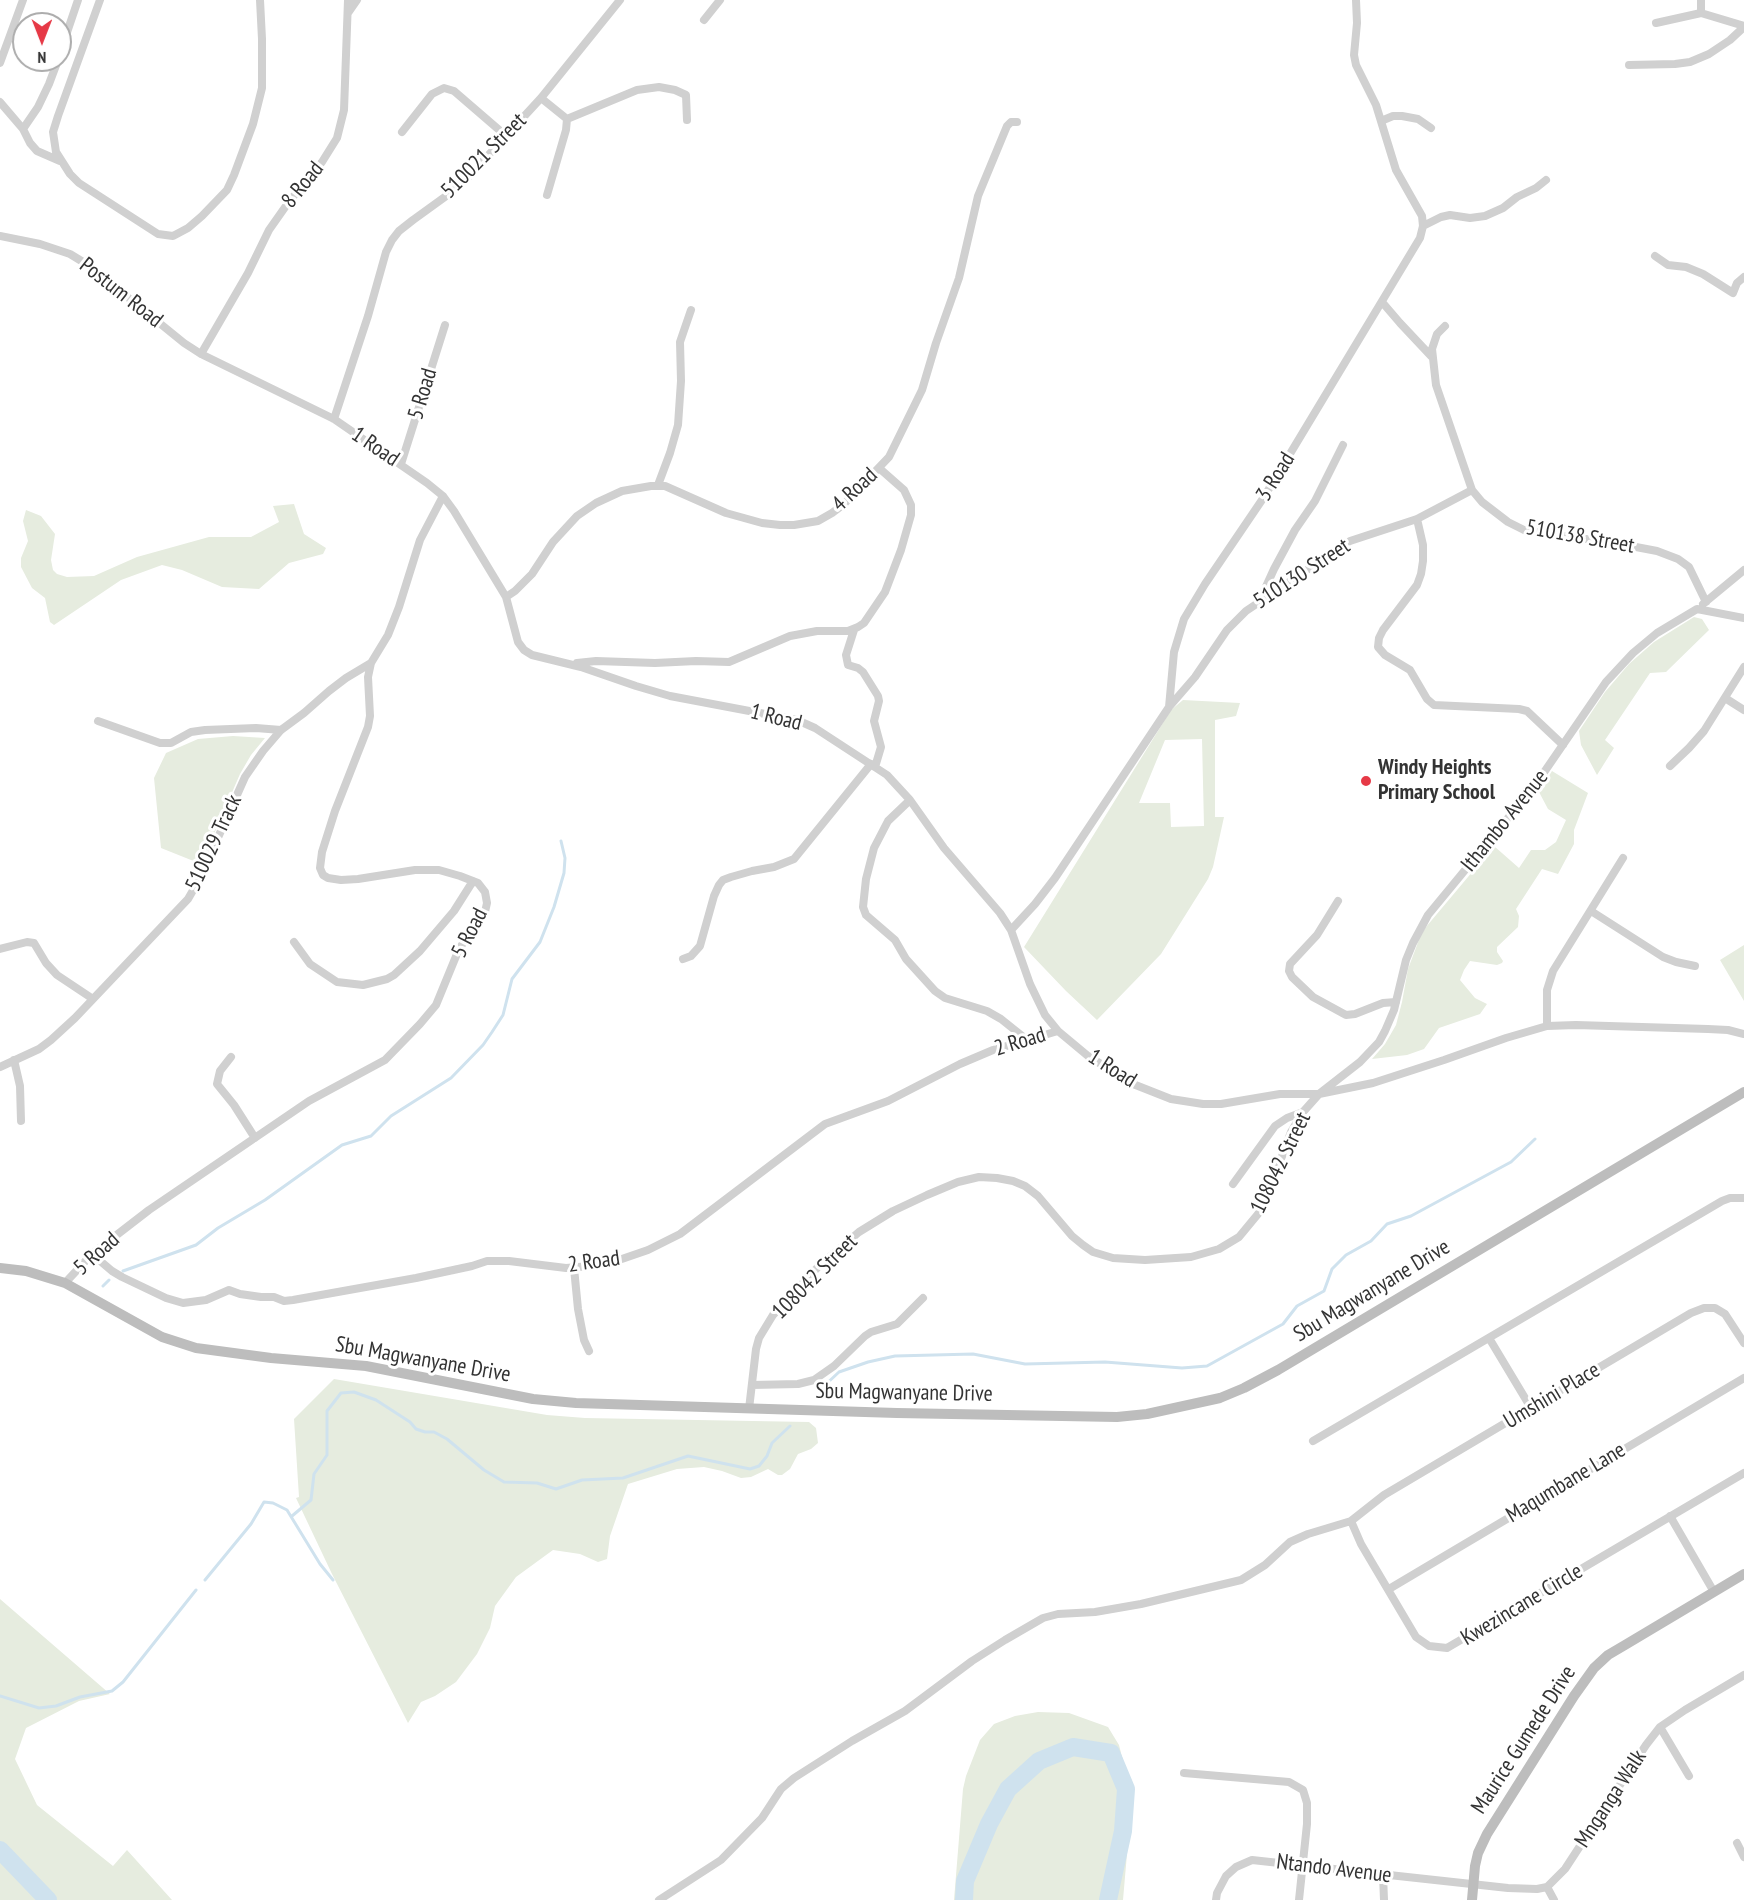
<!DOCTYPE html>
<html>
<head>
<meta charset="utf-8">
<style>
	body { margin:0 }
	#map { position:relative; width:1744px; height:1900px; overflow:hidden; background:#fff; font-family:"PT Sans Narrow",sans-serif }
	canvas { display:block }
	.north { position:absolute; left:12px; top:12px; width:60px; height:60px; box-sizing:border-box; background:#fff; border:2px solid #adadad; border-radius:50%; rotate:180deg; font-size:16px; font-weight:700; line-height:24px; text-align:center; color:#333 }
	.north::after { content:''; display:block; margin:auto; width:21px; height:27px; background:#e63946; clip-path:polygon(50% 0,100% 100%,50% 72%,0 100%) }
</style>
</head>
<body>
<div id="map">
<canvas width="1744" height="1900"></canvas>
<div class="north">N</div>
</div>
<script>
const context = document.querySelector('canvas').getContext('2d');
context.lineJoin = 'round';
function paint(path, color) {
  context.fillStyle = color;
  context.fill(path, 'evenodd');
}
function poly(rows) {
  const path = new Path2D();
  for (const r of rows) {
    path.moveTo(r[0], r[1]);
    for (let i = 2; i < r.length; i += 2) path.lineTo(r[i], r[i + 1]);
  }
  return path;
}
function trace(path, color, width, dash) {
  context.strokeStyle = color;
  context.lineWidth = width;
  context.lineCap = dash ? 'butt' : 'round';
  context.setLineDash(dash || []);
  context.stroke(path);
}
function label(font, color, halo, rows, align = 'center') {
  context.font = font + ' "PT Sans Narrow",sans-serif';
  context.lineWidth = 6;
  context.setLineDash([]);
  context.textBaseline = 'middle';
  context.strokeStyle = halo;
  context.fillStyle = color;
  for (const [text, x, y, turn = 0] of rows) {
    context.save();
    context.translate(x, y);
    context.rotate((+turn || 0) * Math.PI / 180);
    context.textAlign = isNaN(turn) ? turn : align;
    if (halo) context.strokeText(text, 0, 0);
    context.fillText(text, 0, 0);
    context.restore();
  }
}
paint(poly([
	[294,504,304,534,326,548,323,554,289,563,259,589,222,587,182,570,162,565,121,580,54,625,50,622,45,598,32,588,21,567,21,558,28,541,23,521,26,510,41,516,55,534,51,560,53,570,57,574,67,577,94,576,137,557,209,537,251,537,279,522,273,506],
	[1694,617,1702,619,1709,630,1666,672,1650,673,1605,740,1614,748,1597,775,1581,745,1579,731,1605,692,1629,664,1654,642],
	[1183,700,1240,703,1236,716,1215,720,1215,817,1224,817,1213,867,1208,879,1161,954,1097,1020,1066,991,1024,947,1171,710],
	[1202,739,1204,826,1171,827,1170,803,1139,803,1165,740],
	[233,736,265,738,251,755,240,774,201,864,161,848,154,778,166,753,198,739],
	[1552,771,1588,793,1574,830,1574,844,1558,874,1542,869,1516,909,1519,916,1518,927,1497,947,1497,952,1503,961,1502,963,1497,965,1470,961,1464,970,1460,980,1475,998,1487,1004,1480,1014,1439,1028,1424,1049,1407,1055,1372,1059,1385,1044,1396,1025,1402,1002,1408,969,1420,937,1426,927,1494,846,1519,868,1531,850,1545,850,1556,842,1566,820,1548,809,1539,792],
	[1744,945,1744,1001,1720,960],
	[334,1379,547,1415,585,1418,809,1422,816,1428,818,1443,811,1449,798,1454,790,1469,782,1475,778,1475,768,1469,751,1477,741,1478,722,1471,704,1467,677,1469,628,1484,610,1536,607,1559,598,1562,580,1554,553,1550,516,1577,495,1606,490,1628,477,1654,456,1682,435,1696,421,1702,408,1723,332,1574,296,1498,299,1497,294,1419],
	[0,1599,110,1694,79,1701,26,1728,15,1759,37,1805,113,1866,127,1850,172,1900,0,1900],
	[1038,1712,1069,1713,1108,1727,1119,1745,1132,1796,1123,1900,954,1900,963,1789,966,1776,980,1740,994,1724,1015,1716]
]), '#e6ecdf');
trace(poly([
	[123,1271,196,1245,218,1228,265,1200,342,1145,371,1136,391,1116,451,1078,483,1045,492,1032,503,1015,512,979,540,942,554,907,564,873,565,858,561,841],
	[103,1286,109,1280],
	[823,1387,839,1372,868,1362,895,1356,973,1354,1025,1364,1105,1362,1182,1368,1207,1366,1283,1324,1297,1306,1324,1291,1332,1269,1346,1255,1371,1241,1387,1224,1411,1216,1511,1162,1535,1139],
	[292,1516,311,1500,314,1474,327,1455,327,1411,341,1393,354,1392,376,1400,410,1422,416,1429,425,1432,434,1432,447,1439,484,1470,504,1482,537,1483,556,1489,582,1480,623,1478,688,1456,750,1469,759,1466,767,1456,772,1443,790,1426],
	[205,1580,251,1524,264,1502,273,1503,287,1510,320,1564,333,1580],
	[0,1696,39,1708,56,1706,80,1697,112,1691,123,1682,196,1590]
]), '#cfe2ee', 3);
trace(poly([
	[0,1850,48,1900],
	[964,1900,965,1881,989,1824,1008,1789,1039,1761,1073,1747,1111,1753,1126,1789,1123,1831,1108,1900]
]), '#cfe2ee', 18);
trace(poly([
	[100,0,58,116,53,132,56,152,70,174,79,183,158,234,173,236,188,228,202,216,227,190,234,175,253,124,262,88,262,39,260,0],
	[1701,0,1701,13],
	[348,13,357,0],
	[704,20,720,0],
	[1656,23,1701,13,1744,26],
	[60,53,78,0],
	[0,63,23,0],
	[1629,65,1675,64,1690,62,1709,54,1730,40,1744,27],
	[541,98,567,119,637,90,659,87,675,90,686,95,687,120],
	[0,102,23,129,30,143,37,151,60,161],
	[1381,121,1393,116,1402,116,1418,119,1431,128],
	[23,129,38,107,49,84,58,60],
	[402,132,432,94,444,88,454,91,505,135],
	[547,195,566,130,567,119],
	[1423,226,1441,217,1450,215,1470,218,1485,216,1503,208,1517,197,1536,188,1546,180],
	[0,236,40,244,70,254,88,265,184,343,201,354,334,419,427,483,443,496,454,511,506,597,518,642,524,650,532,655,581,667,636,686,670,696,797,720,815,728,887,775,910,800,944,848,1000,913,1011,930,1030,984,1045,1015,1058,1031,1088,1056,1133,1084,1171,1099,1203,1104,1221,1104,1280,1094,1319,1094,1373,1083,1444,1060,1506,1038,1547,1026,1576,1025,1708,1029,1728,1030,1744,1034],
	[1655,256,1668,265,1686,267,1703,274,1733,293,1737,283,1744,277],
	[1382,302,1400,323,1431,356],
	[1445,326,1437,334,1432,349,1436,385,1472,490,1482,502,1508,522,1524,530,1535,532,1615,543,1657,551,1678,559,1689,567,1706,602],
	[201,354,248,273,269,230,288,203,322,162,337,138,344,110,348,0],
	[334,419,368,316,386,252,392,240,399,231,413,220,460,186,541,98,620,0],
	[401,464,445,325],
	[658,485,670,453,678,425,681,381,680,342,691,310],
	[1417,519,1423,545,1423,561,1421,574,1417,585,1383,630,1379,638,1378,647,1385,655,1410,670,1427,699,1434,705,1519,709,1527,711,1563,745],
	[506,597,515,591,532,574,553,542,577,516,596,503,622,491,651,486,665,486,726,513,762,523,780,525,794,525,818,521,832,513,844,504,889,457,922,390,936,343,959,278,978,196,1007,126,1011,122,1017,122],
	[1259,602,1274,569,1295,530,1315,501,1343,445],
	[1703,604,1744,570],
	[854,630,846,655,848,665,858,668,863,672,878,696,879,701,874,721,881,747,875,767],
	[577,663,596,661,655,663,696,661,729,662,790,636,817,631,848,631,858,627,864,623,885,592,901,550,911,515,911,505,904,490,879,468],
	[1725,698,1744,710],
	[1169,707,1195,677,1227,630,1246,611,1350,541,1417,519,1472,490],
	[98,721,160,743,171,743,191,732,205,730,256,728,281,730],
	[1670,766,1689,748,1704,731,1744,667],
	[910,800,888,821,874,848,866,879,863,907,866,915,895,940,906,959,935,991,945,998,987,1011,1001,1019,1026,1039],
	[1338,901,1317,935,1290,964,1289,971,1292,977,1313,997,1346,1015,1355,1014,1383,1003,1396,1002],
	[1591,911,1663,957,1676,962,1695,966],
	[1011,930,1035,904,1055,878,1169,707,1174,652,1184,619,1205,584,1264,497,1420,238,1423,226,1422,216,1396,170,1376,105,1356,65,1354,55,1357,23,1356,0],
	[294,942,310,964,337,982,363,985,387,979,394,975,420,951,454,911,473,881],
	[0,949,27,942,34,943,46,963,57,975,93,999],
	[683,959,691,956,700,946,714,896,719,885,723,880,731,877,752,871,774,867,794,859,871,764],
	[1547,1026,1547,990,1553,971,1623,858],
	[231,1057,220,1071,217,1084,234,1105,255,1138],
	[14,1060,20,1086,21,1121],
	[0,1067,39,1049,51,1040,75,1018,188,899,199,880,245,777,263,751,281,730,304,713,329,691,346,678,371,663],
	[1233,1184,1275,1126,1287,1118,1303,1112],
	[92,1254,112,1271,122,1277,166,1298,183,1303,206,1300,229,1290,240,1294,261,1297,274,1297,284,1301,293,1300,416,1278,472,1266,487,1261,509,1261,566,1268,590,1266,616,1261,648,1250,680,1234,825,1124,888,1101,960,1064,993,1050,1058,1031],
	[574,1268,578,1309,584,1340,589,1351],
	[65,1283,92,1254,149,1210,309,1101,385,1060,420,1024,436,1005,459,949,485,912,487,903,485,892,478,883,460,876,439,870,415,870,358,879,341,880,328,878,323,875,320,868,322,852,335,811,368,727,370,716,368,677,371,663,388,635,399,607,420,540,443,496],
	[1489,1338,1531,1408],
	[752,1385,798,1384,814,1380,834,1366,865,1336,871,1332,897,1324,923,1298],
	[749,1409,756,1349,759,1338,773,1315,818,1267,859,1232,893,1211,927,1195,958,1182,979,1177,997,1178,1013,1181,1025,1186,1038,1196,1072,1236,1083,1245,1093,1252,1113,1258,1145,1260,1191,1257,1219,1249,1239,1237,1258,1214,1275,1175,1291,1132,1303,1112,1319,1094,1360,1062,1379,1042,1385,1031,1394,1010,1406,960,1413,943,1428,915,1536,784,1606,682,1633,653,1657,633,1697,609,1744,618],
	[1313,1441,1722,1201,1730,1198,1744,1198],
	[1670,1516,1714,1592],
	[1351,1521,1361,1544,1416,1637,1429,1646,1447,1648,1744,1473],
	[1389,1589,1744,1378],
	[1660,1727,1689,1776],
	[1184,1773,1289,1782,1303,1790,1307,1803,1307,1824,1299,1900],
	[1737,1843,1744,1857],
	[1383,1875,1384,1900],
	[1547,1887,1554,1900],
	[659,1900,721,1860,762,1818,781,1789,794,1778,852,1741,905,1711,972,1661,1005,1640,1043,1618,1058,1614,1095,1612,1141,1604,1241,1580,1265,1565,1290,1542,1308,1534,1351,1521,1384,1495,1691,1313,1704,1308,1715,1308,1725,1314,1744,1343],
	[1216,1900,1217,1893,1226,1876,1236,1867,1252,1860,1508,1888,1537,1889,1547,1887,1565,1869,1646,1745,1660,1727,1685,1710,1744,1675]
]), '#d0d0d0', 8);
trace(poly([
	[0,1268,26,1271,65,1283,162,1337,196,1348,271,1358,366,1366,533,1399,576,1403,897,1413,1117,1417,1147,1414,1220,1398,1244,1388,1278,1370,1744,1092],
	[1472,1900,1475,1866,1478,1853,1487,1834,1574,1696,1594,1668,1608,1655,1625,1645,1744,1574]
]), '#bdbdbd', 10);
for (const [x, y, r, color] of [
	[1366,781,6,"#e63946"]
]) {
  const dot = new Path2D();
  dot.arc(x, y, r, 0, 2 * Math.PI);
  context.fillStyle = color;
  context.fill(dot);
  trace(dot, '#fff', 2);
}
label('22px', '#333', '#fff', [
	["510021 Street",484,156,-45],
	["8 Road",303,185,-51],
	["Postum Road",121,293,38],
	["5 Road",423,394,-73],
	["1 Road",375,447,34],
	["3 Road",1276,477,-58],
	["4 Road",855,490,-43],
	["510138 Street",1580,537,10],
	["510130 Street",1302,574,-33],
	["1 Road",776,718,14],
	["Ithambo Avenue",1505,821,-51],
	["510029 Track",214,843,-65],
	["5 Road",470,933,-63],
	["2 Road",1020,1042,-17],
	["1 Road",1112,1069,32],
	["108042 Street",1281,1163,-64],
	["5 Road",97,1254,-42],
	["2 Road",594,1262,-8],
	["108042 Street",815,1277,-45],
	["Sbu Magwanyane Drive",1372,1291,-31],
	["Sbu Magwanyane Drive",423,1360,10],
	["Sbu Magwanyane Drive",904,1393,1],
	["Umshini Place",1552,1396,-31],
	["Maqumbane Lane",1566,1483,-31],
	["Kwezincane Circle",1522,1605,-31],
	["Maurice Gumede Drive",1524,1740,-57],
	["Mnganga Walk",1611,1799,-57],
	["Ntando Avenue",1334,1869,7]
]);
label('bold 22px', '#333', '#fff', [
	["Windy Heights",1378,768],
	["Primary School",1378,793]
], 'left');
</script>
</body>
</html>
